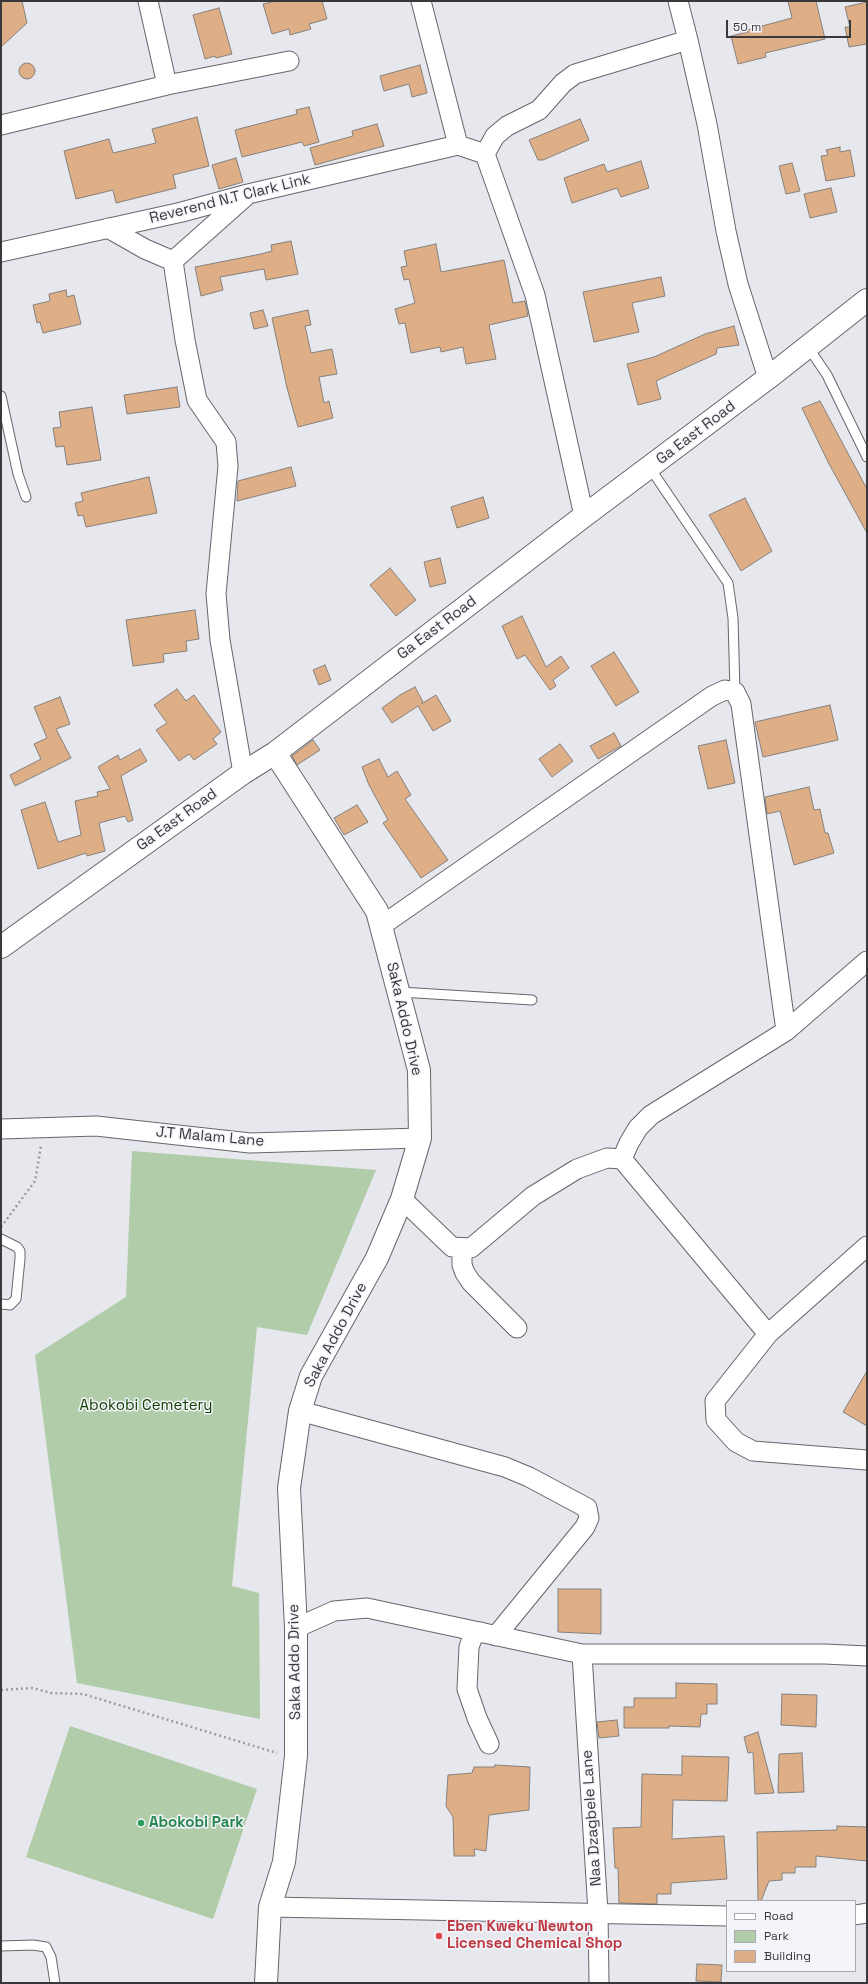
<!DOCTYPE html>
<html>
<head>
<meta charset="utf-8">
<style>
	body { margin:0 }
	#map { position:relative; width:868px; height:1984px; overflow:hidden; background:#e7e7ee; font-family:"Space Grotesk",sans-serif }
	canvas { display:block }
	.frame { position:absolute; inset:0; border:2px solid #39393c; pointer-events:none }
	.legend { position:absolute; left:726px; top:1900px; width:130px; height:72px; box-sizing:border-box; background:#f4f4fb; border:1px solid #a9a9af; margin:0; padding:5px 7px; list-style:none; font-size:12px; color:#39393c }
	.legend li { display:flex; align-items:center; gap:8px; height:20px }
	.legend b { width:20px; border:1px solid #a9a9af }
	.scale { position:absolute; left:726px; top:20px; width:125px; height:18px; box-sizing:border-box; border:2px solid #39393c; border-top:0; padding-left:5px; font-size:12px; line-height:14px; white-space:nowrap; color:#39393c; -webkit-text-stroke:3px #f4f4fb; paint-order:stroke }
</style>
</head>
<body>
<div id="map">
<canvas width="868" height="1984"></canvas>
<div class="frame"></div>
<ul class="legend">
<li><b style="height:5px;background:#fff"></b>Road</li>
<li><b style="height:11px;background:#b0cca8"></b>Park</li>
<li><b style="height:11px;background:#deae87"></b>Building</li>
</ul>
<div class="scale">50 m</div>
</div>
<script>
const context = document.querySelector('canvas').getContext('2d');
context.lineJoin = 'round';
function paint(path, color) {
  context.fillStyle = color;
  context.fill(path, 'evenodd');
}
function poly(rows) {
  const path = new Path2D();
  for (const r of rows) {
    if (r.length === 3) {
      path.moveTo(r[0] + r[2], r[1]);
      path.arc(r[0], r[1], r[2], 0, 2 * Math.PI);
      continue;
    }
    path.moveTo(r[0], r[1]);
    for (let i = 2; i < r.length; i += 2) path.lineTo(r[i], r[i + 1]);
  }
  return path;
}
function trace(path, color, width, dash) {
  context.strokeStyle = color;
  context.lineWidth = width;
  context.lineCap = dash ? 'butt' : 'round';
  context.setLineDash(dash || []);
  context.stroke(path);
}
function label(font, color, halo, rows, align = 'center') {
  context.font = font + ' "Space Grotesk",sans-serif';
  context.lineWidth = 3;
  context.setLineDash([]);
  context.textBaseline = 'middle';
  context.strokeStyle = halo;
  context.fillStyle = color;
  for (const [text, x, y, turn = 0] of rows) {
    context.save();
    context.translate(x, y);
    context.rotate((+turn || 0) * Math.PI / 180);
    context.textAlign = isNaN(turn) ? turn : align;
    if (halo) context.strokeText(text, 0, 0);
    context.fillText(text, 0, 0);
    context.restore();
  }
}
paint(poly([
	[132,1151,376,1170,307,1335,257,1327,232,1586,259,1593,260,1719,77,1683,35,1355,126,1297],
	[70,1726,257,1789,213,1919,26,1857]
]), '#b0cca8');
const building = poly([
	[1,1,22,1,27,23,1,47,1,1],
	[276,1,322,1,327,19,309,24,311,29,290,35,289,29,272,34,263,4,276,1],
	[788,1,816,1,825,39,765,53,766,57,738,64,731,36,748,32,747,30,792,18,788,1],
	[867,2,867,44,849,47,845,27,850,27,845,7,867,2],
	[219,8,232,54,216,58,215,56,205,59,193,15,219,8],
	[27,71,8],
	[420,65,427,93,412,97,409,84,384,91,380,76,420,65],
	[309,107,319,142,304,146,302,142,242,157,235,130,297,114,296,110,309,107],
	[197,117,209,166,173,175,176,188,116,203,113,190,76,199,64,151,109,139,113,153,156,143,152,129,197,117],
	[580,119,589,140,543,160,538,160,529,140,580,119],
	[377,124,384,146,315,165,310,148,353,136,352,131,377,124],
	[840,147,840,152,850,150,855,176,826,181,821,156,828,155,826,150,840,147],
	[236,158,243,182,219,189,212,165,236,158],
	[641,161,649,188,621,197,617,188,572,203,564,178,604,164,607,172,641,161],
	[792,163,800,191,786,194,779,166,792,163],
	[831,188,837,212,810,218,804,194,831,188],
	[291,241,298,274,266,280,264,269,220,277,223,290,201,296,195,267,261,254,272,251,271,245,291,241],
	[436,244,441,272,504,260,513,303,525,301,528,316,489,325,496,359,466,364,463,347,441,352,440,347,411,353,405,323,399,324,395,309,415,303,409,279,404,280,401,267,407,266,404,251,436,244],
	[661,277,665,296,632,303,639,332,594,342,583,292,661,277],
	[66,290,67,297,74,295,81,324,43,333,40,322,37,323,33,305,50,301,49,294,66,290],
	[263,310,268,326,254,329,250,313,263,310],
	[308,310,311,325,305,326,311,353,332,349,337,374,319,377,324,403,329,401,333,418,298,427,287,388,272,318,308,310],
	[734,326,739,345,717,348,716,354,656,381,661,399,638,405,627,364,654,357,705,334,734,326],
	[177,387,180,407,127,414,124,395,177,387],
	[820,401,867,489,867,533,828,462,802,408,820,401],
	[92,407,101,460,67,465,64,446,56,447,53,428,61,427,59,412,92,407],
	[291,467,296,486,237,501,238,481,291,467],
	[149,477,157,513,86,527,83,515,78,516,75,503,83,501,81,493,149,477],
	[483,497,489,518,457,528,451,507,483,497],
	[745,498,772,551,741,571,709,515,745,498],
	[440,558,446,583,430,587,424,562,440,558],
	[390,568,416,600,396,616,370,585,390,568],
	[195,610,199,639,186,641,187,651,163,654,164,662,133,666,126,620,195,610],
	[522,616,546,667,561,656,569,668,553,680,556,686,550,690,525,655,517,659,502,626,522,616],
	[614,652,639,692,616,706,591,666,614,652],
	[325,665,331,680,319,685,313,670,325,665],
	[415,687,423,702,421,704,436,695,451,721,433,731,418,706,392,723,382,708,400,695,415,687],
	[177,689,186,701,194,695,221,732,213,739,217,744,194,760,189,754,179,761,156,730,167,723,154,705,177,689],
	[60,697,70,724,56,729,71,758,15,786,10,775,41,759,34,744,47,738,34,707,60,697],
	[830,705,838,740,763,757,755,722,830,705],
	[614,733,621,746,598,759,590,746,614,733],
	[313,740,320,750,297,765,292,756,313,740],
	[726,740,735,783,708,789,698,746,726,740],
	[560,744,573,761,552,777,539,759,560,744],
	[140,749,147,761,121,776,133,820,128,822,125,816,99,823,105,851,87,856,86,853,38,869,21,810,45,802,58,842,81,835,75,801,98,796,97,792,110,789,98,767,118,755,120,760,140,749],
	[379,759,388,777,397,771,411,795,405,799,448,860,421,878,383,823,388,820,369,785,362,767,379,759],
	[809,787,814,810,820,809,825,833,828,833,834,853,794,865,780,811,767,814,765,797,809,787],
	[357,805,368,822,344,835,334,818,357,805],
	[867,1371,867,1426,843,1412,867,1371],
	[558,1589,601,1589,601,1634,558,1632,558,1589],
	[676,1683,717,1684,717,1704,707,1704,707,1714,701,1714,700,1727,669,1726,669,1728,624,1728,624,1707,634,1707,634,1698,676,1698,676,1683],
	[782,1694,817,1695,816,1727,781,1725,782,1694],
	[617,1720,619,1736,599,1738,597,1722,617,1720],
	[758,1732,774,1793,755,1794,753,1752,748,1753,744,1737,758,1732],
	[802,1753,804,1792,778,1793,779,1754,802,1753],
	[682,1756,729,1757,727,1801,673,1800,672,1839,724,1836,727,1879,671,1883,671,1894,657,1894,657,1904,619,1903,618,1868,615,1868,613,1828,641,1827,642,1774,682,1775,682,1756],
	[495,1765,530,1767,529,1810,489,1815,486,1851,474,1849,475,1856,454,1856,453,1817,446,1806,448,1775,472,1773,474,1767,495,1767,495,1765],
	[837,1826,867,1827,867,1861,816,1856,816,1867,795,1867,795,1873,782,1873,782,1880,769,1881,761,1901,758,1901,757,1832,837,1830,837,1826],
	[697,1964,722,1965,721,1982,696,1981,697,1964]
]);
paint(building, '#deae87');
trace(building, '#86817c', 1);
const service = poly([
	[808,347,827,375,867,457],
	[1,396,18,474,26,497],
	[650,468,728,583,733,618,735,692],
	[400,992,532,1000],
	[1,1239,17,1247,20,1251,20,1259,16,1299,10,1305,1,1304],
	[1,1946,33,1945,46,1947,51,1957,55,1983]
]);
const minor = poly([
	[148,1,167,85],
	[421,1,458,145],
	[678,1,688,40,707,124,726,231,738,284,768,378],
	[1,125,167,85,289,61],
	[458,145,485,154,535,295,584,516],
	[485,154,495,136,507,126,539,110,563,83,575,74,688,40],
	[108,228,145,249,173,261],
	[1,252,182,212,248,194,458,145],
	[173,261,185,340,197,400,226,442,228,466,216,594,220,640,243,773],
	[173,261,245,197],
	[381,926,712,696,725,690,735,692,741,704,786,1031],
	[1,1129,96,1126,250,1143,420,1138],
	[622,1159,768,1334],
	[402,1199,452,1247,471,1248,533,1196,577,1169,607,1158,622,1159,629,1143,638,1128,651,1115,786,1031,867,961],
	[867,1246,768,1334,715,1401,716,1420,736,1442,753,1451,867,1460],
	[462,1248,462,1265,465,1273,471,1282,517,1328],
	[300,1411,505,1467,529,1477,587,1508,589,1518,585,1527,496,1636],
	[296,1628,334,1611,367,1608,582,1654,825,1654,867,1656],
	[481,1632,473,1636,469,1647,467,1689,477,1718,489,1744],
	[582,1654,598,1912,599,1983],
	[270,1907,727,1916],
	[855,1915,867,1913]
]);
const tertiary = poly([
	[1,947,243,773,275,753,584,516,768,378,867,300],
	[266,1983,270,1907,284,1862,296,1756,296,1628,289,1488,300,1411,311,1376,377,1258,402,1199,420,1138,419,1070,377,911,275,753]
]);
trace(service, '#66666c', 11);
trace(minor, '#66666c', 21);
trace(tertiary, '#66666c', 24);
trace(poly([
	[1,1227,35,1181,41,1146],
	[1,1690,32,1688,51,1693,83,1694,277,1753]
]), '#9c9ca1', 2.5, [2, 3]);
trace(service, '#fff', 9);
trace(minor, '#fff', 19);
trace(tertiary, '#fff', 22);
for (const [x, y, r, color] of [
	[141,1823,4,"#2e9e5b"],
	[439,1936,4,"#e0444e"]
]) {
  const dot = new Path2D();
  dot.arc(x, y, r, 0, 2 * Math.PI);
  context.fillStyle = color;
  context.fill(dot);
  trace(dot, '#f4f4fb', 1.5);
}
label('15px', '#39393c', '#f4f4fb', [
	["Reverend N.T Clark Link",230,199,-14],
	["Ga East Road",696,433,-37],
	["Ga East Road",437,628,-37],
	["Ga East Road",177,820,-36],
	["Saka Addo Drive",404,1019,77],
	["J.T Malam Lane",210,1137,5],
	["Saka Addo Drive",336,1335,-62],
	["Saka Addo Drive",295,1662,-91],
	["Naa Dzagbele Lane",592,1818,-94]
]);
label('15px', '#114100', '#f4f4fb', [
	["Abokobi Cemetery",146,1406]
]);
label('bold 15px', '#27864d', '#f4f4fb', [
	["Abokobi Park",149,1823]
], 'left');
label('bold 15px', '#be3a42', '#f4f4fb', [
	["Eben Kweku Newton",447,1927],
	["Licensed Chemical Shop",447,1944]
], 'left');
</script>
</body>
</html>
